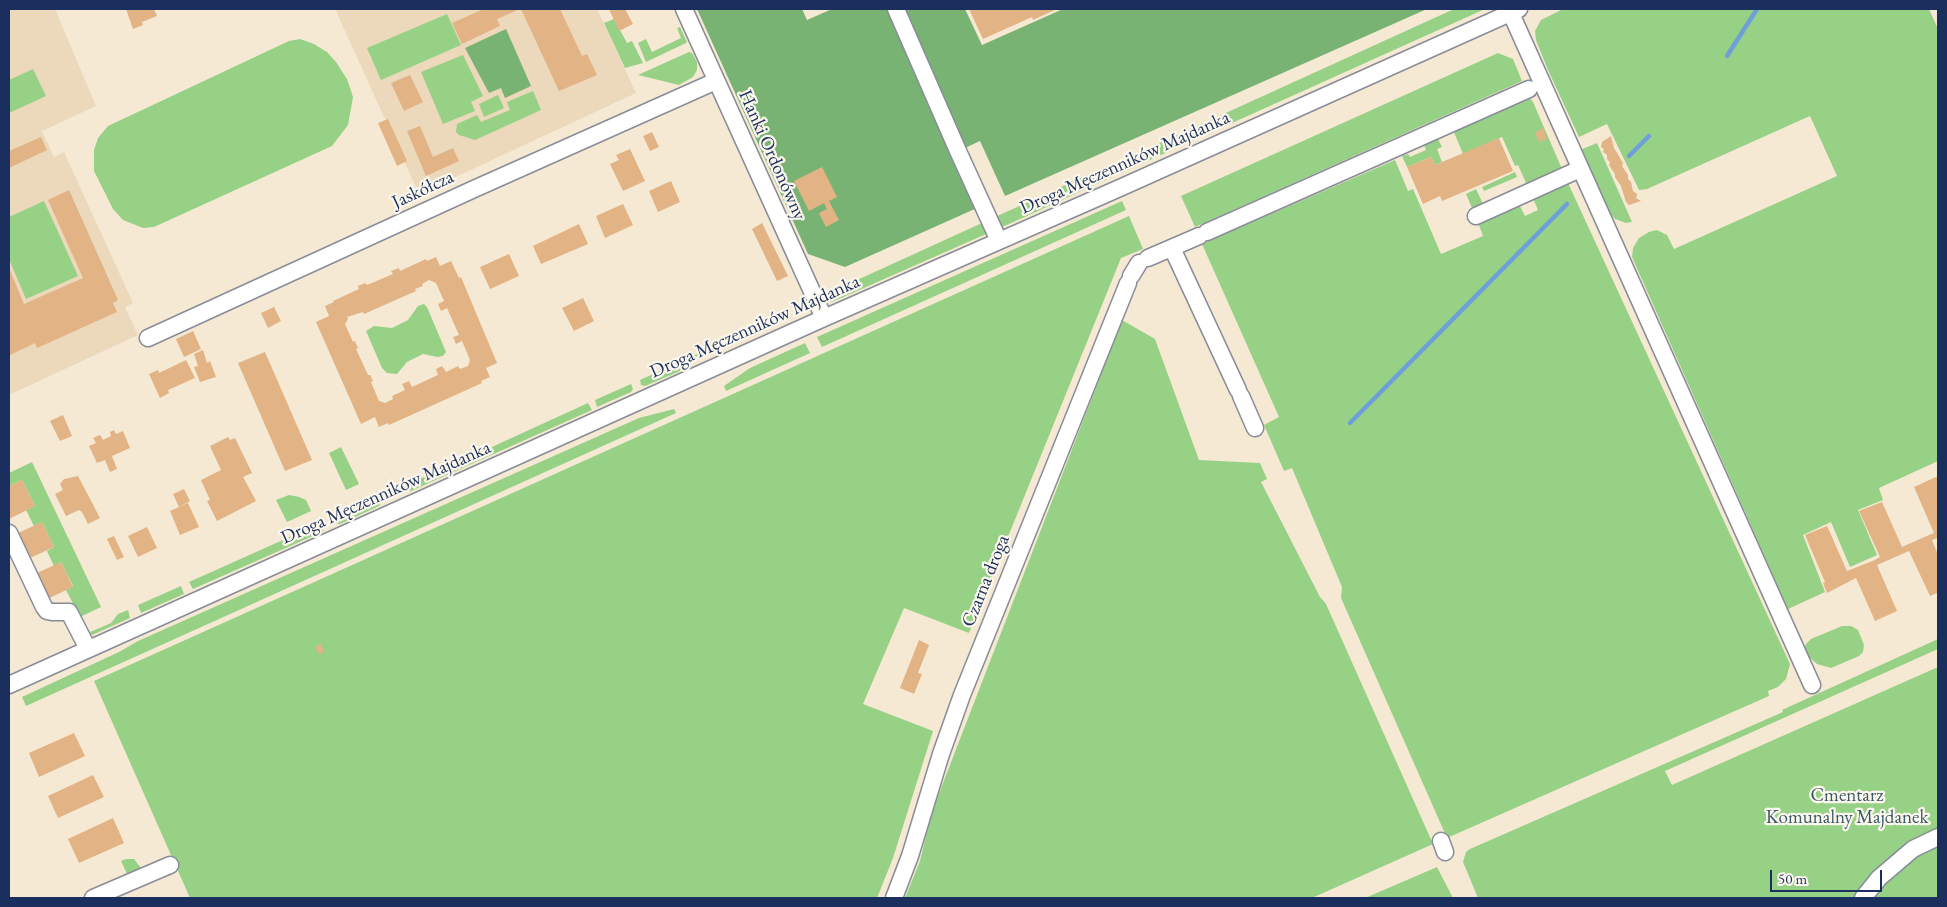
<!DOCTYPE html>
<html>
<head>
<meta charset="utf-8">
<style>
	body { margin:0 }
	#map { position:relative; width:1947px; height:907px; overflow:hidden; background:#f6e9d3; font-family:"EB Garamond",serif }
	canvas { display:block }
	.frame { position:absolute; inset:0; border:10px solid #1b2f5e; pointer-events:none }
	.scale { position:absolute; left:1770px; top:870px; width:112px; height:22px; box-sizing:border-box; border:2px solid #1b2f5e; border-top:0; padding-left:6px; font-size:15px; line-height:18px; white-space:nowrap; color:#1b2f5e; -webkit-text-stroke:4px #fbf7ec; paint-order:stroke }
</style>
</head>
<body>
<div id="map">
<canvas width="1947" height="907"></canvas>
<div class="frame"></div>
<div class="scale">50 m</div>
</div>
<script>
const context = document.querySelector('canvas').getContext('2d');
context.lineJoin = 'round';
function paint(path, color) {
  context.fillStyle = color;
  context.fill(path, 'evenodd');
}
function poly(rows) {
  const path = new Path2D();
  for (const r of rows) {
    path.moveTo(r[0], r[1]);
    for (let i = 2; i < r.length; i += 2) path.lineTo(r[i], r[i + 1]);
  }
  return path;
}
function trace(path, color, width, dash) {
  context.strokeStyle = color;
  context.lineWidth = width;
  context.lineCap = dash ? 'butt' : 'round';
  context.setLineDash(dash || []);
  context.stroke(path);
}
function label(font, color, halo, rows, align = 'center') {
  context.font = font + ' "EB Garamond",serif';
  context.lineWidth = 4.5;
  context.setLineDash([]);
  context.textBaseline = 'middle';
  context.strokeStyle = halo;
  context.fillStyle = color;
  for (const [text, x, y, turn = 0] of rows) {
    context.save();
    context.translate(x, y);
    context.rotate((+turn || 0) * Math.PI / 180);
    context.textAlign = isNaN(turn) ? turn : align;
    if (halo) context.strokeText(text, 0, 0);
    context.fillText(text, 0, 0);
    context.restore();
  }
}
paint(poly([
	[9,9,55,9,96,106,42,131,54,157,64,152,133,303,125,307,138,335,9,395],
	[335,9,597,9,636,93,419,194]
]), '#ecd8ba');
paint(poly([
	[1454,9,1485,9,1121,173,1116,163],
	[1563,9,1929,9,1938,29,1938,461,1879,488,1883,500,1858,510,1877,555,1850,567,1831,522,1803,535,1825,592,1788,609,1632,257,1633,248,1639,238,1649,232,1657,230,1667,235,1674,249,1837,176,1810,116,1647,189,1639,190,1607,124,1579,137,1548,70,1536,40,1535,31,1541,20],
	[447,14,461,45,381,80,367,48],
	[614,19,627,43,632,41,643,63,625,68,604,23],
	[680,27,687,42,686,43,646,62,638,43,646,39,652,52,681,38,677,28],
	[300,39,314,44,327,52,336,62,347,79,353,97,348,125,332,146,154,227,143,228,123,220,113,209,94,171,94,150,98,138,108,126,289,41],
	[689,52,692,53,697,62,697,70,693,77,679,85,638,75],
	[1498,53,1513,59,1522,81,1195,227,1181,196],
	[463,55,483,96,471,102,475,111,443,124,421,72],
	[33,69,46,96,9,113,9,80],
	[533,91,541,110,475,140,459,135,456,132,457,124,477,115,481,122,510,110,507,102],
	[498,95,504,108,484,117,479,104],
	[1528,96,1533,102,1562,169,1531,186,1526,183,1518,165,1515,166,1502,137,1463,154,1453,130],
	[1438,139,1442,147,1437,149,1442,162,1435,165,1431,157,1407,167,1402,156,1408,154,1410,157,1426,150,1424,145],
	[1597,143,1632,222,1626,223,1615,219,1606,209,1580,150],
	[1395,160,1408,191,1413,189,1441,254,1483,236,1479,225,1481,219,1518,202,1525,216,1538,210,1532,196,1564,182,1568,183,1790,664,1786,679,1778,687,1768,691,1769,696,1447,838,1341,598,1342,587,1292,468,1284,471,1264,425,1279,417,1202,244],
	[1107,166,1112,177,1027,216,832,302,825,300,822,296],
	[1515,172,1517,177,1484,191,1482,187],
	[1476,189,1484,206,1478,209,1472,208,1466,194],
	[44,201,78,276,26,299,9,259,9,217],
	[1122,201,1126,210,822,347,817,337],
	[1129,216,1143,249,1121,258,969,633,904,608,863,704,933,731,893,858,877,898,190,898,94,681],
	[424,304,427,307,446,352,443,356,437,357,423,354,407,362,397,374,387,373,382,368,366,331,374,326,392,328,408,320,418,306],
	[1122,320,1155,339,1199,460,1260,463,1267,479,1261,482,1320,597,1326,604,1433,844,1312,898,905,898,920,861,931,814],
	[805,343,810,353,726,391,724,386,750,368],
	[706,350,707,352,678,372,645,386,641,385,640,380],
	[631,384,633,389,631,392,597,407,595,400],
	[588,403,592,410,534,436,411,491,398,488,453,465,476,459,494,446],
	[674,409,676,413,26,706,22,697,119,652,138,641,639,418],
	[341,447,359,484,346,490,329,453],
	[32,462,101,607,80,617,66,590,73,586,61,562,54,566,47,551,54,547,42,522,34,526,26,510,35,506,22,480,9,486,9,473],
	[289,495,299,497,306,500,311,511,287,522,276,500],
	[382,495,382,501,379,506,340,524,333,523,331,519],
	[321,523,324,529,322,532,193,589,189,582],
	[181,586,184,594,141,613,138,605],
	[128,610,130,618,92,635,90,632,111,623,118,614],
	[1842,626,1851,626,1858,630,1864,645,1863,652,1859,656,1831,668,1817,664,1808,656,1804,648,1806,644,1811,639],
	[1938,639,1938,649,1665,771,1672,785,1938,667,1938,898,1478,898,1463,862,1466,852,1470,849,1783,712,1782,710],
	[126,859,134,859,141,868,127,874,121,861],
	[1437,867,1453,898,1365,898]
]), '#96d186');
paint(poly([
	[697,9,802,9,807,20,832,9,965,9,982,45,1063,9,1427,9,1005,196,980,141,952,154,977,208,845,267,808,254],
	[506,29,531,86,505,98,501,88,489,93,465,48]
]), '#78b373');
trace(poly([
	[1727,56,1757,9],
	[1629,156,1649,136],
	[1350,423,1567,204]
]), '#6f9fd9', 4.5);
paint(poly([
	[126,9,154,9,157,16,142,22,143,25,133,29],
	[484,9,520,9,497,19,500,26,462,44,452,23],
	[521,9,560,9,582,56,587,54,597,75,559,91],
	[609,9,625,9,633,24,619,31],
	[969,9,1057,9,1033,20,1032,17,983,39],
	[410,75,423,102,404,111,391,83],
	[388,119,407,161,397,166,378,123],
	[420,126,433,157,453,148,459,161,426,176,407,131],
	[1543,128,1547,139,1539,142,1535,133],
	[652,132,659,147,650,151,643,136],
	[1611,136,1614,148,1623,163,1622,166,1628,175,1628,179,1631,182,1633,191,1637,194,1636,198,1641,201,1629,205,1626,202,1621,186,1615,177,1615,174,1609,165,1610,162,1607,159,1607,155,1603,152,1604,149,1601,147,1602,142],
	[41,137,47,150,9,168,9,151],
	[1499,138,1513,171,1442,201,1440,196,1423,204,1407,167,1431,157,1435,165],
	[630,149,645,181,623,191,610,164,619,160,616,155],
	[822,167,837,197,829,201,839,220,826,227,819,213,827,209,824,203,809,211,794,181],
	[671,181,680,202,658,212,649,191],
	[69,190,118,300,113,303,117,312,37,348,35,343,10,355,9,268,24,304,83,278,48,200],
	[623,204,633,225,605,238,596,216],
	[762,223,788,276,777,281,752,229],
	[579,224,588,244,541,264,533,246],
	[509,254,519,276,490,289,480,267],
	[436,257,440,266,451,261,459,278,461,277,497,363,486,368,490,377,481,381,482,383,389,425,388,423,379,427,375,417,361,424,316,322,329,316,325,306,334,302,333,301,359,289,358,286,365,283,367,285,393,274,391,271,399,268,400,271,426,259,427,261],
	[429,280,436,283,444,301,438,304,441,311,447,308,459,335,453,337,456,344,462,341,470,360,468,366,460,369,458,366,446,372,442,366,436,369,438,375,412,387,409,381,402,384,405,390,392,396,393,399,385,403,379,401,371,382,373,381,370,375,368,375,356,349,358,348,355,341,353,342,345,324,348,319,347,317,363,312,364,314,416,291,415,289,423,286,422,284],
	[583,298,594,321,574,331,562,308],
	[274,307,281,321,268,328,261,313],
	[193,331,201,349,184,357,176,339],
	[203,350,207,363,210,361,216,377,200,382,194,367,198,366,194,354],
	[265,352,312,460,285,471,238,363],
	[186,360,195,378,168,390,169,393,160,398,149,374,158,370,159,373],
	[63,415,72,436,60,441,50,421],
	[114,430,116,434,123,431,130,448,112,456,117,469,110,472,105,460,97,463,89,446,96,443,93,438,100,435,103,440,111,436,110,432],
	[228,437,230,440,235,438,252,473,243,477,256,501,217,521,207,501,210,500,201,480,221,470,210,446],
	[78,476,100,518,88,524,82,512,79,510,66,516,55,494,63,490,60,484,64,479],
	[1938,476,1938,542,1937,538,1932,540,1938,555,1938,597,1937,593,1930,596,1909,551,1877,565,1897,611,1875,621,1856,578,1827,593,1823,583,1825,582,1805,535,1827,526,1847,571,1875,560,1880,557,1859,511,1882,502,1902,547,1929,535,1934,533,1914,487],
	[22,480,35,506,9,519,9,486],
	[184,489,190,501,179,507,173,494],
	[188,503,199,527,180,535,170,511],
	[42,522,54,547,28,559,16,534],
	[147,527,157,548,138,557,128,536],
	[114,536,124,557,117,560,107,539],
	[61,562,73,587,47,599,35,574],
	[919,640,929,645,918,673,922,674,914,694,900,688],
	[321,644,324,652,319,654,315,647],
	[74,733,85,756,39,777,29,753],
	[93,775,104,797,58,818,48,796],
	[113,818,124,843,79,863,68,839]
]), '#e2b384');
const minor = poly([
	[684,9,824,318],
	[896,9,958,151,999,241],
	[1509,9,1812,685],
	[1476,216,1580,169],
	[1207,232,1529,89],
	[1172,248,1238,390],
	[1148,258,1199,236],
	[1131,276,1139,263],
	[148,338,474,189,716,81],
	[1241,396,1255,428],
	[9,533,44,607,47,611,52,612,69,612,88,649],
	[9,685,824,318,1122,187,1519,9],
	[1441,841,1445,852],
	[93,898,170,865],
	[894,898,910,856,941,754,962,695,1128,283],
	[1863,898,1879,878,1913,849,1938,837]
]);
trace(minor, '#888c98', 19);
trace(minor, '#fff', 16);
label('19px', '#1b2f5e', '#fbf7ec', [
	["Hanki Ordonówny",772,155,66],
	["Droga Męczenników Majdanka",1125,163,-24],
	["Jaskółcza",423,190,-25],
	["Droga Męczenników Majdanka",755,327,-24],
	["Droga Męczenników Majdanka",386,493,-24],
	["Czarna droga",986,581,-68]
]);
label('19px', '#3a5868', '#fbf7ec', [
	["Cmentarz",1847,796],
	["Komunalny Majdanek",1847,818]
]);
</script>
</body>
</html>
